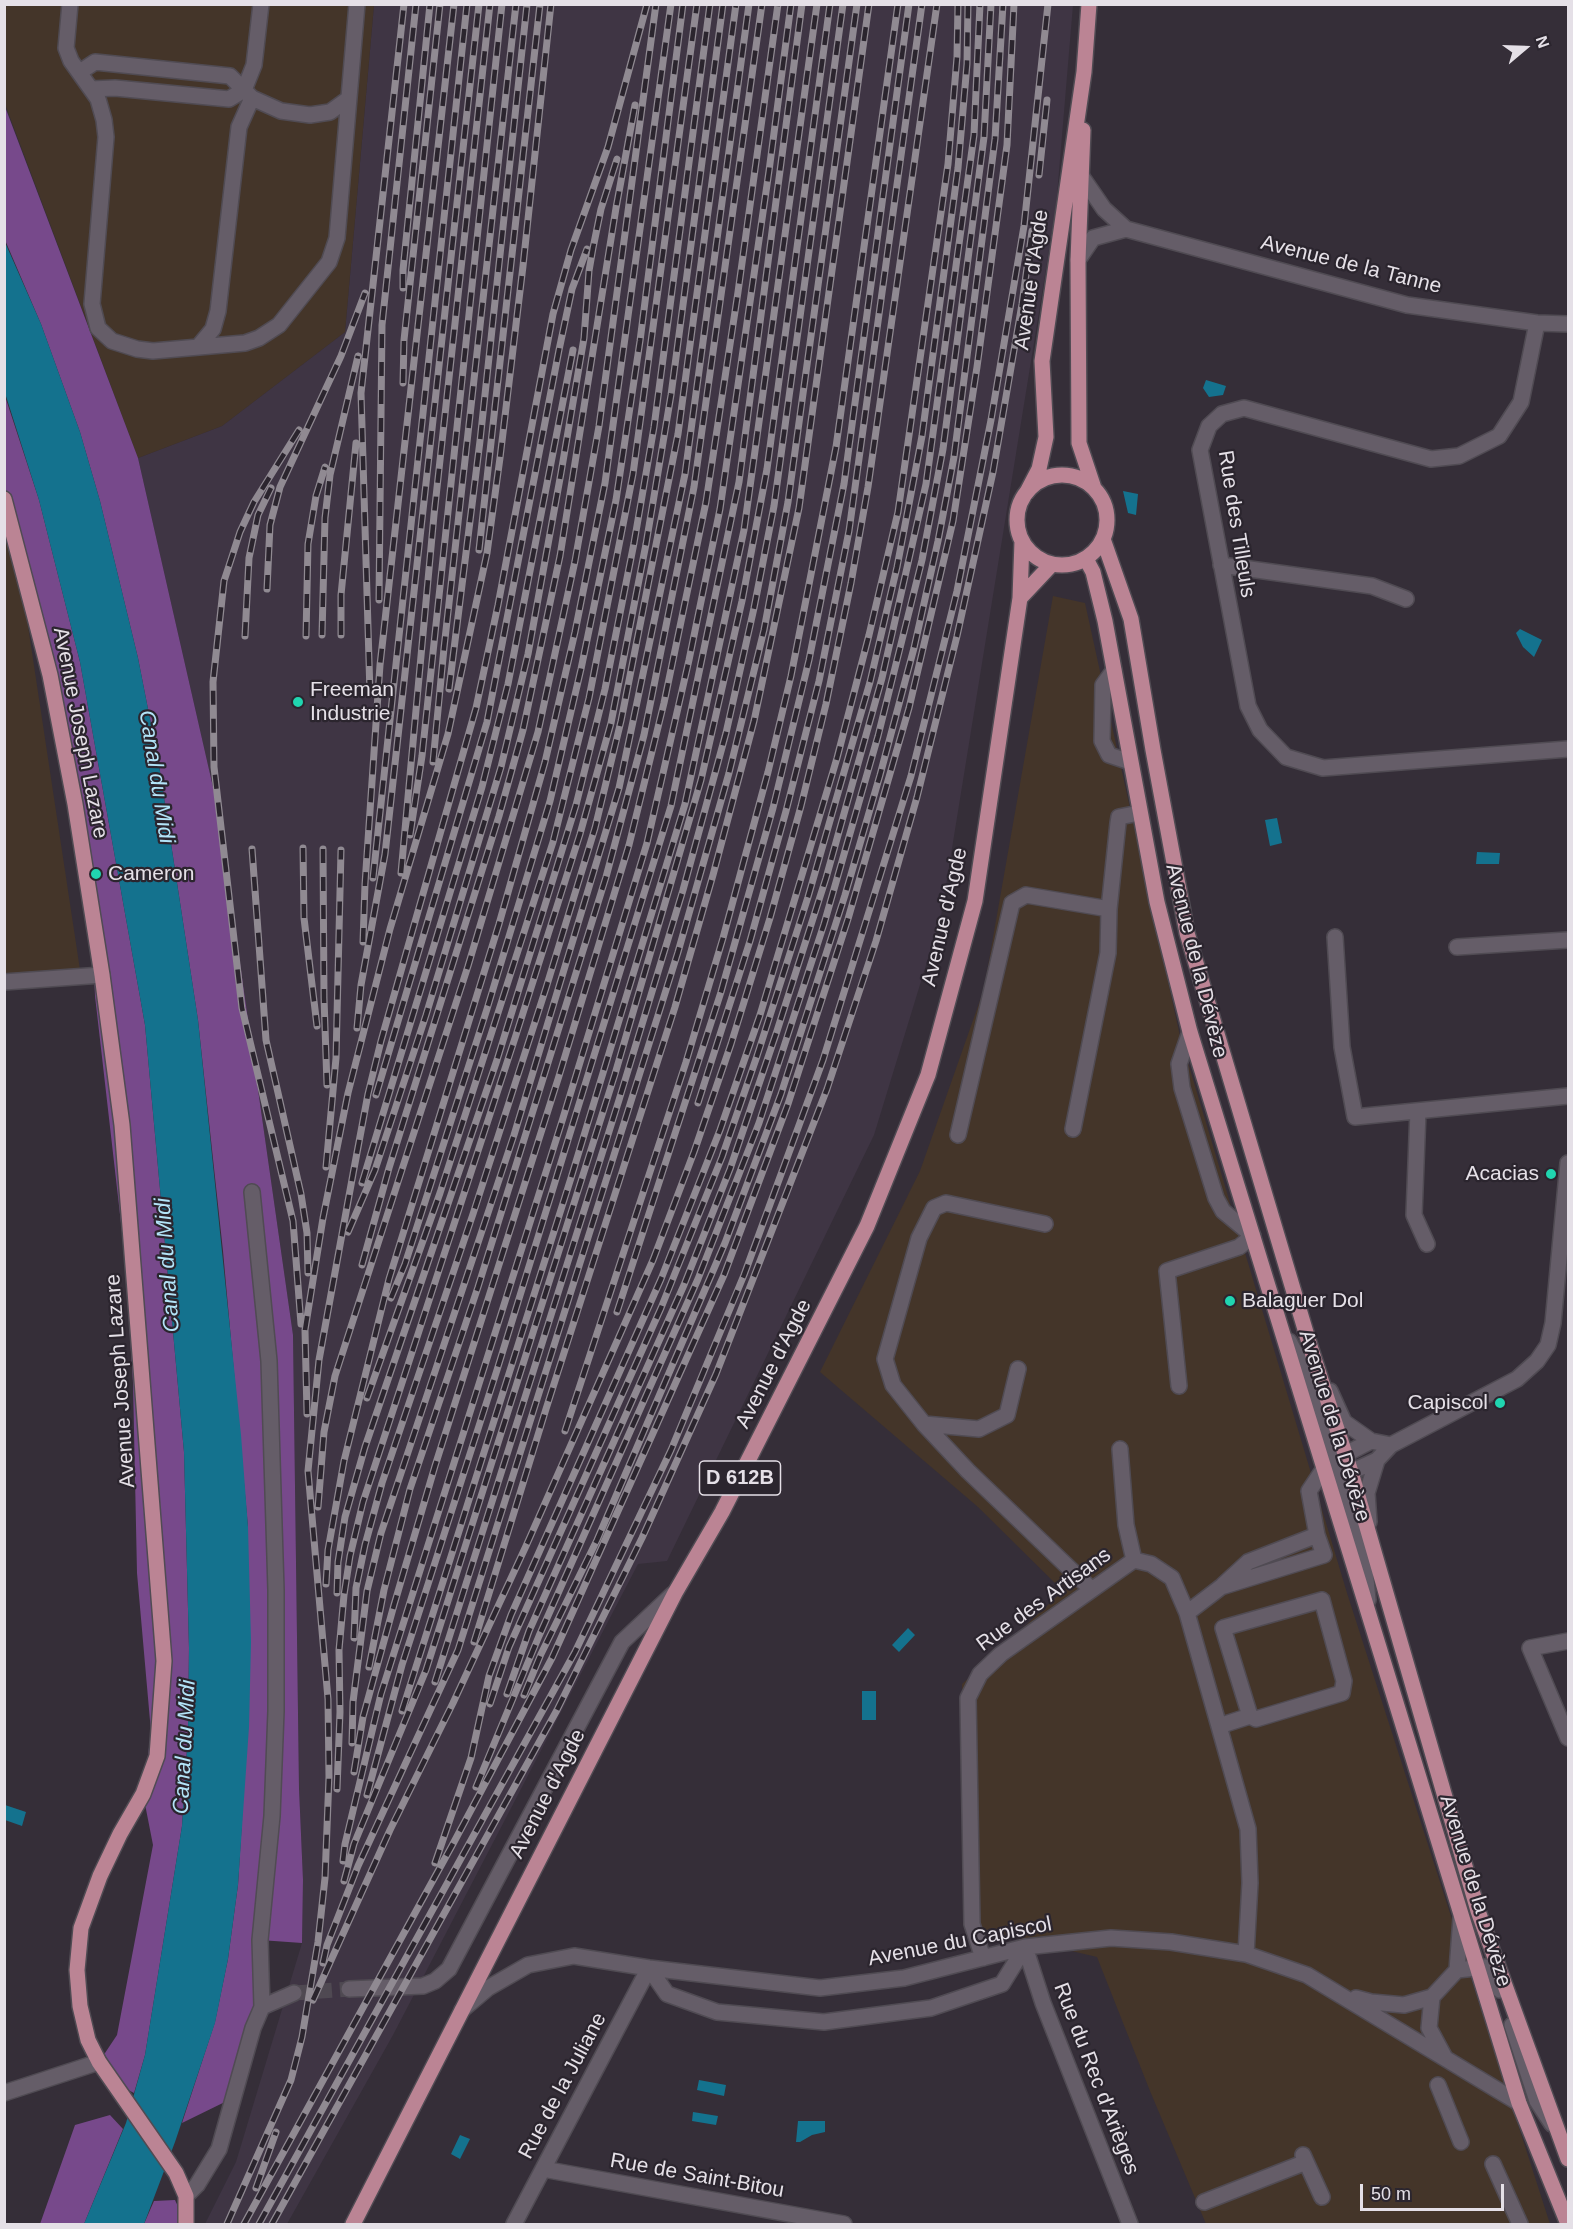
<!DOCTYPE html>
<html>
<head>
<meta charset="utf-8">
<style>
	body { margin:0 }
	#map { position:relative; width:1573px; height:2229px; overflow:hidden; background:#352e38; font-family:Helvetica,sans-serif }
	canvas { display:block }
	.frame { position:absolute; inset:0; border:6px solid #e5e0e7; pointer-events:none }
	.north { position:absolute; left:1495px; top:18px; width:60px; height:60px; -webkit-text-stroke:4px #2b252e; paint-order:stroke; rotate:71deg; font-size:16px; font-weight:700; line-height:24px; text-align:center; color:#e5e0e7 }
	.north::after { content:''; display:block; margin:auto; width:21px; height:27px; background:#e5e0e7; clip-path:polygon(50% 0,100% 100%,50% 72%,0 100%) }
	.scale { position:absolute; left:1360px; top:2184px; width:144px; height:27px; box-sizing:border-box; border:3px solid #e5e0e7; border-top:0; padding-left:8px; font-size:18px; line-height:21px; white-space:nowrap; color:#e5e0e7; -webkit-text-stroke:4px #2b252e; paint-order:stroke }
</style>
</head>
<body>
<div id="map">
<canvas width="1573" height="2229"></canvas>
<div class="frame"></div>
<div class="north">N</div>
<div class="scale">50 m</div>
</div>
<script>
const context = document.querySelector('canvas').getContext('2d');
context.lineJoin = 'round';
function paint(path, color) {
  context.fillStyle = color;
  context.fill(path, 'evenodd');
}
function poly(rows) {
  const path = new Path2D();
  for (const r of rows) {
    if (r.length === 3) {
      path.moveTo(r[0] + r[2], r[1]);
      path.arc(r[0], r[1], r[2], 0, 2 * Math.PI);
      continue;
    }
    path.moveTo(r[0], r[1]);
    for (let i = 2; i < r.length; i += 2) path.lineTo(r[i], r[i + 1]);
  }
  return path;
}
function trace(path, color, width, dash) {
  context.strokeStyle = color;
  context.lineWidth = width;
  context.lineCap = dash ? 'butt' : 'round';
  context.setLineDash(dash || []);
  context.stroke(path);
}
function label(font, color, halo, rows, align = 'center') {
  context.font = font + ' Helvetica,sans-serif';
  context.lineWidth = 4.5;
  context.setLineDash([]);
  context.textBaseline = 'middle';
  context.strokeStyle = halo;
  context.fillStyle = color;
  for (const [text, x, y, turn = 0] of rows) {
    context.save();
    context.translate(x, y);
    context.rotate((+turn || 0) * Math.PI / 180);
    context.textAlign = isNaN(turn) ? turn : align;
    if (halo) context.strokeText(text, 0, 0);
    context.fillText(text, 0, 0);
    context.restore();
  }
}
paint(poly([
	[374,5,1073,5,1056,207,941,916,874,1135,667,1561,638,1564,393,2035,287,2224,205,2224,236,2162,302,1943,303,1880,299,1788,293,1335,218,809,138,458,222,426,345,332]
]), '#3f3544');
paint(poly([
	[5,5,374,5,345,332,222,426,138,458,5,104],
	[4,534,23,593,82,983,5,988],
	[1053,596,1085,603,1180,1036,1347,1593,1550,2224,1206,2224,1150,2091,1097,1957,970,1927,962,1684,1075,1580,1060,1588,978,1507,820,1372,920,1171,984,989]
]), '#443529');
paint(poly([
	[4,104,138,458,218,809,293,1335,299,1788,303,1880,302,1943,260,1940,262,2007,233,2098,182,2123,215,2022,228,1959,238,1885,242,1821,248,1527,223,1251,198,1020,159,765,138,658,100,501,80,432,41,324,5,240],
	[4,393,39,500,80,662,145,1025,184,1452,189,1648,188,1734,182,1826,145,2055,134,2093,113,2082,99,2062,117,2035,153,1845,143,1794,151,1732,137,1573,133,1383,125,1258,95,996,90,883,5,499],
	[110,2115,123,2129,84,2224,40,2224,75,2125],
	[175,2200,186,2224,144,2224,154,2201]
]), '#77498b');
paint(poly([
	[4,240,41,324,80,432,100,501,138,658,159,765,198,1020,241,1435,248,1527,251,1642,249,1727,238,1885,228,1959,215,2023,175,2142,144,2224,84,2224,126,2123,145,2055,182,1826,188,1734,189,1648,184,1452,145,1025,80,662,39,500,5,393],
	[1206,380,1226,386,1223,395,1209,397,1203,388],
	[1123,491,1138,494,1136,515,1128,513],
	[1520,629,1542,640,1534,657,1523,647,1516,633],
	[1277,818,1282,843,1270,846,1265,820],
	[1477,852,1500,853,1499,864,1476,864],
	[908,1628,915,1635,899,1652,892,1645],
	[862,1691,876,1691,876,1720,862,1720],
	[5,1805,26,1812,22,1826,5,1820],
	[699,2080,726,2085,724,2096,697,2090],
	[693,2112,718,2116,716,2125,692,2121],
	[798,2121,825,2121,825,2132,812,2135,800,2142,796,2142],
	[460,2135,470,2139,460,2159,451,2154]
]), '#14728e');
trace(poly([
	[294,1993,349,1989]
]), '#4f4952', 15, [15, 8]);
const minor = poly([
	[70,4,66,48,71,61,98,99,104,120,106,137,92,304,98,328,112,341,137,349,153,351,245,343,259,338,279,325,329,262,337,238,357,4],
	[80,72,95,62,230,76,252,98,281,111,310,115,330,112,348,99],
	[91,89,115,88,229,99,244,90,254,65,261,4],
	[1082,177,1104,209,1126,229],
	[1078,260,1093,238,1126,229,1407,305,1537,323,1568,324],
	[1537,323,1521,402,1499,436,1459,456,1431,459,1244,408,1222,414,1209,426,1200,450,1248,706,1260,730,1286,757,1323,768,1568,749],
	[198,347,213,329,218,311,239,127,252,98],
	[1221,565,1372,586,1406,599],
	[1114,670,1103,685,1102,741,1109,755,1130,762],
	[1335,937,1342,1047,1355,1117,1568,1096],
	[1457,947,1568,940],
	[4,982,102,975],
	[1418,1111,1414,1215,1427,1244],
	[1073,1129,1108,953,1109,909,1118,823,1119,817,1139,813],
	[958,1135,1012,903,1026,895,1109,909],
	[1045,1224,946,1203,934,1208,919,1238,885,1359,893,1385,924,1424,968,1471,1091,1589],
	[1289,1341,1312,1385,1338,1467,1351,1472,1377,1460],
	[1179,1386,1167,1271,1239,1247,1253,1236,1223,1211,1216,1198,1182,1088,1179,1064,1190,1032],
	[1330,1391,1344,1422,1371,1441],
	[924,1424,979,1429,1007,1415,1018,1369],
	[1120,1449,1126,1525,1134,1560],
	[1369,1522,1367,1493,1377,1460,1391,1445,1517,1379,1537,1361,1548,1345,1553,1323,1568,1163],
	[1223,1585,1248,1562,1317,1535],
	[1322,1600,1344,1681,1342,1693,1256,1719,1250,1716,1223,1628,1322,1600],
	[1368,1600,1363,1547,1338,1467,1344,1455,1371,1441,1391,1445],
	[1187,1613,1221,1587,1324,1555,1317,1535,1309,1491,1325,1467],
	[1568,1641,1530,1648,1568,1738],
	[1219,1726,1250,1716],
	[1025,1947,1043,2003,1130,2224],
	[983,1958,972,1924,968,1698,980,1674,1001,1654,1134,1560,1151,1564,1172,1578,1187,1613,1248,1829,1250,1883,1246,1954],
	[1457,1970,1485,1967,1496,1977,1500,1990],
	[349,1989,423,1986,435,1981,449,1969,622,1642,673,1594],
	[1432,1997,1429,2028,1444,2056],
	[1356,1998,1371,2002,1404,2005,1432,1997,1457,1970,1461,1918],
	[262,2007,294,1993],
	[462,2010,488,1988,528,1965,574,1956,649,1968,820,1988,904,1978,1025,1947,1111,1938,1171,1942,1246,1954,1307,1975,1519,2103],
	[1512,2025,1537,2101,1552,2124],
	[1438,2085,1461,2142],
	[4,2093,99,2062],
	[1303,2155,1322,2197],
	[1493,2164,1520,2224],
	[543,2169,844,2224],
	[186,2196,197,2185,219,2149,253,2028,262,2007,260,1940,272,1816,276,1711,276,1590,269,1361,252,1192],
	[1204,2202,1306,2162],
	[514,2224,649,1968,667,1994,717,2012,824,2022,931,2008,1002,1984,1025,1947]
]);
const major = poly([
	[1083,130,1078,260,1079,443,1094,488],
	[1062,520,45],
	[1027,492,1039,469,1046,437,1042,361,1084,72,1089,4],
	[4,499,50,675,75,804,102,975,122,1125,164,1661,157,1756,143,1794,120,1834,100,1876,81,1928,77,1970,80,2006,88,2040,99,2062,176,2173,186,2196,186,2224],
	[1103,539,1131,619,1153,750,1187,933,1310,1346,1351,1472,1478,1911,1568,2159],
	[1086,559,1093,572,1105,621,1157,902,1190,1032,1519,2103,1568,2224],
	[1020,598,1052,564],
	[353,2224,675,1593,722,1512,867,1226,928,1075,975,901,1020,598,1022,541]
]);
trace(minor, '#504b53', 18);
trace(major, '#504b53', 18);
trace(minor, '#655d68', 15);
trace(major, '#bb8494', 15);
const rail = poly([
	[1039,175,1047,100],
	[403,288,403,270,430,4],
	[403,383,404,340,440,4],
	[299,430,254,502,240,532,224,581,213,682,214,767,242,1008,293,1221,301,1324],
	[479,550,540,4],
	[267,589,270,525,280,487,341,356,365,293],
	[379,600,382,325,416,4],
	[322,635,325,518,330,475,358,356],
	[341,635,341,595,356,443],
	[245,636,249,558,258,515,271,488],
	[306,636,308,544,316,496,325,467],
	[449,689,480,441,527,4],
	[370,694,361,393,404,4],
	[433,762,444,648,516,4],
	[410,835,422,756,502,4],
	[303,848,304,918,317,1026],
	[252,849,266,1040,301,1194,307,1233,308,1273],
	[323,849,324,998,327,1085],
	[401,873,434,515,490,4],
	[373,878,467,4],
	[363,942,365,884,380,665,454,4],
	[357,1028,361,985,385,854,479,4],
	[376,1095,487,722,559,350,572,289,587,249],
	[698,1103,750,941,786,811,819,681,849,531,922,4],
	[326,1167,336,1058,341,850],
	[362,1183,482,787,508,684,573,350],
	[348,1232,375,1170,426,1015,501,767,528,654,561,473,584,338,589,271,593,248,601,209,617,159],
	[362,1265,389,1168,499,816,523,730,560,556,616,208,635,105],
	[391,1298,405,1264,487,1009,550,801,581,669,616,500,640,341,683,4],
	[617,1312,721,992,773,808,809,660,844,484,909,4],
	[367,1398,440,1193,553,842,589,698,633,474,697,4],
	[307,1414,305,1330,323,1218,348,1093,390,929,448,734,487,553,500,458,523,266,551,4],
	[565,1431,686,1062,723,938,768,772,791,676,836,447,898,4],
	[318,1507,324,1432,335,1376,468,966,538,732,575,561,599,426,656,4],
	[326,1584,328,1550,344,1461,389,1279,499,924,545,762,575,632,605,483,671,4],
	[337,1593,338,1562,345,1517,365,1447,497,1060,576,805,605,689,634,543,654,427,710,4],
	[354,1638,356,1588,365,1545,382,1483,473,1214,546,988,595,828,621,721,678,434,736,4],
	[474,1642,546,1409,675,1007,713,875,754,721,799,508,869,4],
	[369,1667,384,1590,410,1489,478,1287,606,877,644,735,694,487,762,4],
	[435,1682,619,1100,683,890,726,733,754,608,774,506,843,4],
	[507,1694,529,1631,684,1285,730,1169,777,1031,826,878,882,678,926,484,974,135,980,4],
	[524,1695,541,1654,597,1540,725,1243,781,1094,845,895,880,775,914,648,938,541,954,457,995,139,1003,4],
	[490,1704,509,1647,661,1308,722,1157,757,1056,808,897,870,682,897,567,922,436,958,168,967,64,968,4],
	[402,1711,571,1178,685,804,744,530,817,4],
	[352,1743,353,1702,367,1591,381,1533,514,1135,619,788,685,474,749,4],
	[354,1772,363,1717,394,1605,435,1466,559,1076,629,845,664,703,706,502,738,292,778,4],
	[476,1787,539,1636,698,1279,759,1123,824,924,878,736,922,560,943,449,984,137,991,4],
	[337,1789,340,1712,339,1650,344,1595,350,1556,363,1502,516,1035,580,834,611,723,646,544,671,395,723,4],
	[367,1795,402,1665,497,1370,671,806,739,482,802,4],
	[343,1861,345,1844,381,1694,563,1118,647,843,689,660,720,509,769,171,791,4],
	[435,1863,471,1758,489,1676,511,1615,661,1279,720,1130,760,1015,837,758,869,635,898,512,948,164,957,57,958,4],
	[344,1881,354,1844,426,1670,615,1074,701,780,742,601,767,469,830,4],
	[323,1963,327,1945,358,1866,458,1650,678,952,729,773,764,630,788,502,857,4],
	[313,2000,390,1830,453,1703,526,1546,622,1330,653,1260,694,1152,731,1044,770,918,801,806,826,704,851,583,868,487,937,4],
	[256,2188,276,2132],
	[227,2224,291,2080,302,2037,318,1942,325,1878,329,1777,328,1699,308,1471,319,1360,353,1174,368,1094,381,1041,476,708,498,605,553,314,571,250,608,147,647,4],
	[244,2224,454,1842,552,1658,724,1275,788,1104,848,919,909,708,953,521,977,367,1007,145,1014,4],
	[259,2224,575,1652,671,1450,744,1275,823,1060,911,776,957,591,991,420,1024,226,1048,4],
	[272,2224,557,1710,642,1538,716,1374,827,1089,876,941,917,797,957,636,993,472,1022,304,1032,231]
]);
trace(rail, '#908a92', 7);
trace(rail, '#2b252e', 4.5, [14]);
for (const [x, y, r, color] of [
	[298,702,6,"#20d5b0"],
	[96,874,6,"#20d5b0"],
	[1551,1174,6,"#20d5b0"],
	[1230,1301,6,"#20d5b0"],
	[1500,1403,6,"#20d5b0"]
]) {
  const dot = new Path2D();
  dot.arc(x, y, r, 0, 2 * Math.PI);
  context.fillStyle = color;
  context.fill(dot);
  trace(dot, '#2b252e', 2);
}
for (const [x, y, w] of [
	[740,1478,81]
]) {
  const box = new Path2D();
  box.roundRect(x - w / 2, y - 17, w, 34, 4.5);
  context.fillStyle = '#2b252e';
  context.fill(box);
  trace(box, '#e5e0e7', 1.5);
}
label('bold 20px', '#e5e0e7', null, [
	["D 612B",740,1478]
]);
label('21px', '#e5e0e7', '#2b252e', [
	["Avenue de la Tanne",1351,265,14],
	["Avenue d'Agde",1032,280,-82],
	["Rue des Tilleuls",1236,524,81],
	["Avenue Joseph Lazare",80,733,79],
	["Avenue d'Agde",945,917,-77],
	["Avenue de la Dévèze",1196,961,76],
	["Avenue d'Agde",774,1364,-63],
	["Avenue Joseph Lazare",121,1381,-94],
	["Avenue de la Dévèze",1334,1426,73],
	["Rue des Artisans",1044,1600,-36],
	["Avenue d'Agde",548,1794,-63],
	["Avenue de la Dévèze",1475,1891,73],
	["Avenue du Capiscol",960,1942,-11],
	["Rue du Rec d'Arièges",1096,2079,69],
	["Rue de la Juliane",563,2086,-62],
	["Rue de Saint-Bitou",697,2176,10]
]);
label('21px', '#e5e0e7', '#2b252e', [
	["Freeman",310,690],
	["Industrie",310,714],
	["Cameron",108,874],
	["Acacias",1539,1174,"right"],
	["Balaguer Dol",1242,1301],
	["Capiscol",1488,1403,"right"]
], 'left');
label('italic 22px', '#b3e4f8', '#2b252e', [
	["Canal du Midi",156,777,81],
	["Canal du Midi",168,1265,-94],
	["Canal du Midi",185,1747,-87]
]);
</script>
</body>
</html>
